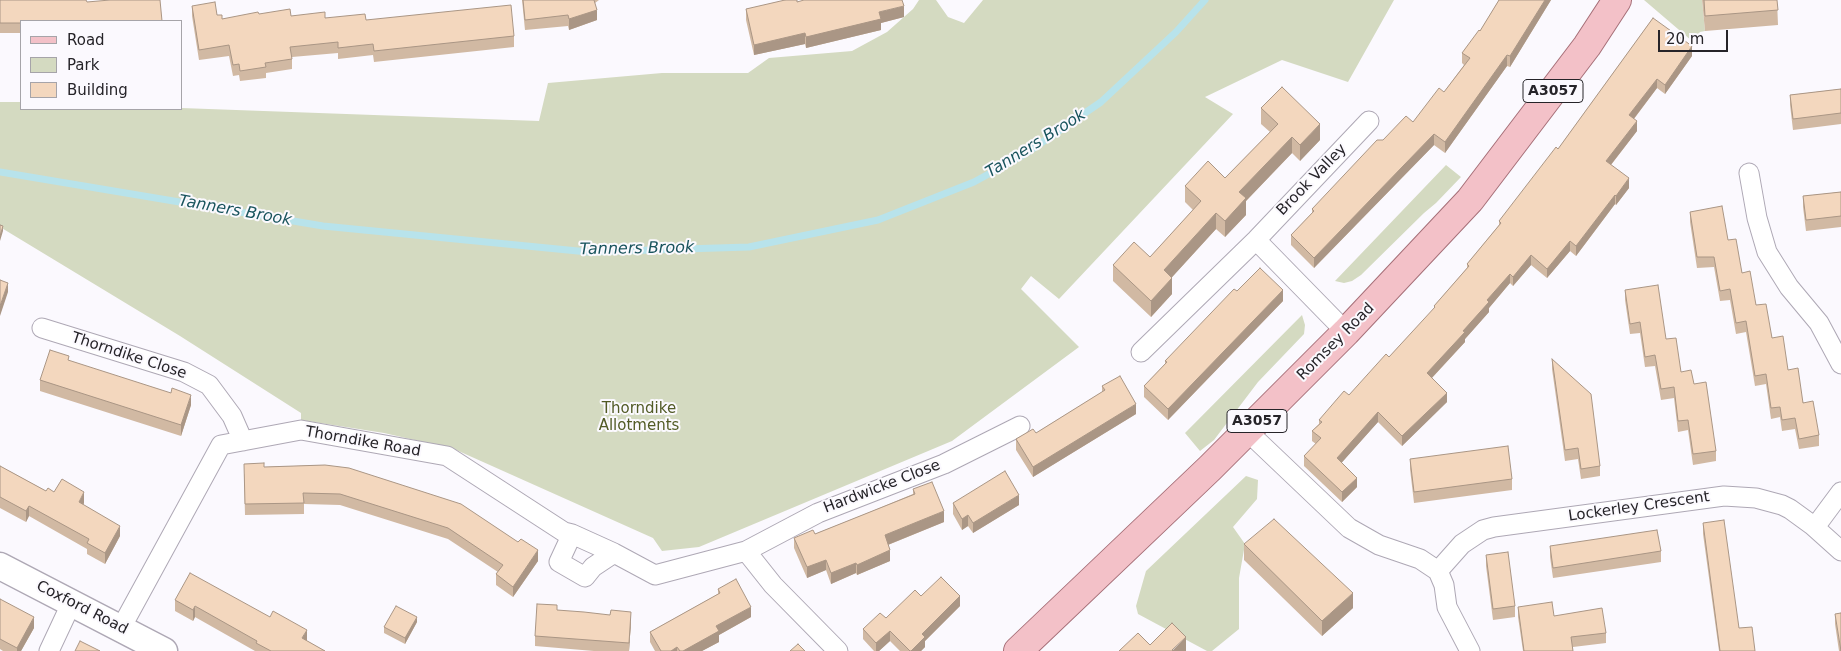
<!DOCTYPE html>
<html>
<head>
<meta charset="utf-8">
<style>
	body { margin:0 }
	#map { position:relative; width:1841px; height:651px; overflow:hidden; background:#fbf9fe; font-family:"DejaVu Sans",sans-serif }
	canvas { display:block }
	.legend { position:absolute; left:20px; top:20px; width:162px; height:90px; box-sizing:border-box; background:#fbf9fe; border:1px solid #a6a4a9; margin:0; padding:6px 9px; list-style:none; font-size:15px; color:#262429 }
	.legend li { display:flex; align-items:center; gap:10px; height:25px }
	.legend b { width:25px; border:1px solid #a6a4a9 }
	.scale { position:absolute; left:1658px; top:30px; width:70px; height:22px; box-sizing:border-box; border:2px solid #262429; border-top:0; padding-left:6px; font-size:15px; line-height:18px; white-space:nowrap; color:#262429; -webkit-text-stroke:4px #fbf9fe; paint-order:stroke }
</style>
</head>
<body>
<div id="map">
<canvas width="1841" height="651"></canvas>
<ul class="legend">
<li><b style="height:6px;background:#f3c1c8"></b>Road</li>
<li><b style="height:14px;background:#d4dac1"></b>Park</li>
<li><b style="height:14px;background:#f3d7be"></b>Building</li>
</ul>
<div class="scale">20 m</div>
</div>
<script>
const context = document.querySelector('canvas').getContext('2d');
context.lineJoin = 'round';
function paint(path, color) {
  context.fillStyle = color;
  context.fill(path, 'evenodd');
}
function poly(rows) {
  const path = new Path2D();
  for (const r of rows) {
    path.moveTo(r[0], r[1]);
    for (let i = 2; i < r.length; i += 2) path.lineTo(r[i], r[i + 1]);
  }
  return path;
}
function trace(path, color, width, dash) {
  context.strokeStyle = color;
  context.lineWidth = width;
  context.lineCap = dash ? 'butt' : 'round';
  context.setLineDash(dash || []);
  context.stroke(path);
}
function label(font, color, halo, rows, align = 'center') {
  context.font = font + ' "DejaVu Sans",sans-serif';
  context.lineWidth = 4;
  context.setLineDash([]);
  context.textBaseline = 'middle';
  context.strokeStyle = halo;
  context.fillStyle = color;
  for (const [text, x, y, turn = 0] of rows) {
    context.save();
    context.translate(x, y);
    context.rotate((+turn || 0) * Math.PI / 180);
    context.textAlign = isNaN(turn) ? turn : align;
    if (halo) context.strokeText(text, 0, 0);
    context.fillText(text, 0, 0);
    context.restore();
  }
}
paint(poly([
	[919,0,936,0,948,17,964,23,983,0,1394,0,1348,82,1282,60,1205,97,1233,114,1059,299,1031,276,1021,289,1079,347,952,441,699,547,662,551,653,538,454,449,384,433,301,420,301,413,180,336,0,227,0,102,21,102,21,109,181,108,539,121,548,83,662,73,748,73,769,58,852,51,887,32,913,9],
	[1644,0,1702,0,1705,31,1700,32,1692,41],
	[1446,165,1461,177,1436,203,1424,213,1361,275,1352,281,1344,283,1335,281],
	[1302,315,1305,325,1304,334,1258,382,1214,440,1200,451,1185,433],
	[1246,476,1258,480,1257,499,1233,527,1245,544,1239,578,1239,629,1212,651,1207,651,1138,614,1136,606,1146,571]
]), '#d4dac1');
trace(poly([
	[0,172,323,226,588,252,749,247,878,220,974,182,1025,154,1101,102,1176,32,1205,0]
]), '#b8e3eb', 7);
const street = poly([
	[1749,173,1757,218,1767,252,1789,287,1819,323,1841,364],
	[1256,240,1346,332],
	[42,328,184,372,209,385,232,416,243,441],
	[1141,352,1256,240,1369,121],
	[1247,431,1349,528,1379,545,1420,559,1438,571,1444,585,1447,607,1470,651],
	[1815,527,1841,492],
	[572,534,559,562,585,577,593,567,614,553],
	[746,551,818,513,944,464,1020,426],
	[1438,571,1462,544,1483,530,1494,527,1724,496,1756,498,1782,505,1790,509,1812,525,1841,551],
	[121,628,221,445,301,430,447,456,564,532,572,534,614,553,655,575,746,551,773,585,838,651],
	[49,651,71,604]
]);
const secondary = poly([
	[0,566,164,651]
]);
const primary = poly([
	[1018,651,1210,468,1346,332,1470,200,1587,46,1617,0]
]);
trace(street, '#aea8b5', 21);
trace(secondary, '#aea8b5', 29);
trace(primary, '#a66f78', 30);
trace(street, '#fff', 19);
trace(secondary, '#fff', 26);
trace(primary, '#f3c1c8', 28);
paint(poly([
	[0,0,21,21,21,33,0,33],
	[522,0,599,0,595,3,597,20,569,30,568,26,525,30],
	[1499,0,1551,0,1510,67,1507,66,1445,153,1434,145,1314,268,1291,245,1291,235,1312,213,1312,209,1413,122,1444,92,1464,65,1462,63,1462,53,1480,31],
	[1702,0,1777,0,1778,25,1705,31],
	[797,2,904,17,881,23,881,30,806,48,805,44,754,55,746,20,746,9],
	[192,6,217,15,222,19,259,14,291,16,366,20,514,36,514,47,374,62,373,55,338,59,338,53,292,57,292,69,266,73,266,78,240,81,239,75,233,76,229,56,199,60,192,16],
	[1653,18,1692,56,1665,94,1657,88,1634,119,1637,131,1611,165,1629,188,1616,205,1615,204,1576,256,1570,251,1547,278,1531,265,1513,286,1510,283,1489,308,1489,312,1465,339,1465,342,1432,378,1447,402,1402,446,1378,422,1341,463,1357,487,1342,502,1304,466,1304,456,1316,444,1312,441,1312,431,1319,424,1319,420,1349,395,1389,357,1434,309,1434,306,1467,268,1467,264,1499,225,1499,221,1558,149],
	[1841,89,1841,124,1793,130,1790,105,1790,95],
	[1261,108,1320,140,1300,161,1292,153,1246,201,1246,215,1225,237,1216,229,1172,277,1172,294,1151,317,1113,281,1113,265,1150,257,1193,210,1185,202,1185,186,1225,178,1270,132,1261,124],
	[1841,192,1841,227,1806,231,1803,207,1803,196],
	[1690,212,1728,240,1756,305,1788,370,1819,435,1819,446,1799,449,1795,429,1782,431,1780,417,1771,419,1766,384,1755,386,1746,332,1736,334,1730,300,1720,301,1714,267,1697,268,1690,222],
	[1625,290,1666,339,1681,372,1694,384,1716,451,1716,461,1693,465,1688,430,1678,432,1674,398,1661,400,1655,366,1645,367,1640,333,1630,334,1625,300],
	[1237,291,1283,301,1168,420,1144,397,1144,386,1165,364,1165,361],
	[1552,359,1600,466,1600,476,1581,479,1578,459,1565,461,1552,369],
	[69,361,191,405,181,436,40,391,40,380],
	[1102,386,1136,414,1033,477,1016,450,1016,439,1036,433,1102,392],
	[1410,459,1512,479,1512,490,1414,503,1410,469],
	[325,465,538,561,513,597,496,585,496,574,498,572,448,539,340,505,304,504,304,514,245,515,244,474,264,467],
	[0,466,46,491,54,492,84,503,83,505,120,536,105,564,87,554,87,549,29,516,26,522,0,508],
	[913,489,944,522,888,545,890,561,857,575,856,573,831,584,826,570,807,578,794,548,794,538,815,534,865,514,913,494],
	[953,503,1019,505,973,533,968,526,962,530,953,514],
	[1703,523,1739,628,1755,651,1719,651,1703,534],
	[1244,544,1353,608,1322,636,1244,560],
	[1550,546,1661,551,1661,562,1553,578,1550,557],
	[1486,555,1515,606,1515,617,1493,620,1486,566],
	[718,589,751,617,719,635,719,642,702,651,655,651,650,642,650,632,718,594],
	[921,596,960,606,925,641,925,647,921,651,900,651,890,641,879,651,874,651,863,639,863,629,886,618],
	[0,599,34,628,21,651,3,651,0,649],
	[175,600,307,641,325,651,255,651,195,617,193,621,175,611],
	[1518,607,1554,616,1606,633,1606,643,1573,647,1573,651,1523,651,1518,617],
	[557,610,631,622,629,651,594,651,535,646,535,636],
	[1835,614,1841,651,1839,651,1835,624],
	[417,622,405,644,384,633,384,627]
]), '#d1b9a3');
paint(poly([
	[1545,0,1551,0,1510,67,1510,56],
	[904,6,904,17,881,23,881,30,806,48,806,37,879,12],
	[597,10,597,20,569,30,569,19],
	[805,33,805,44,754,55,754,45],
	[1692,46,1692,56,1665,94,1665,85],
	[1507,55,1507,66,1445,153,1445,142],
	[1657,79,1657,88,1629,125,1629,115],
	[1637,121,1637,131,1606,171,1606,161],
	[1320,124,1320,140,1300,161,1300,145],
	[1434,134,1434,145,1314,268,1314,258],
	[1292,137,1292,153,1246,201,1246,215,1225,237,1225,221,1239,192],
	[1629,178,1629,188,1616,205,1616,196],
	[1615,195,1615,204,1576,256,1576,246],
	[1216,213,1216,229,1164,286,1164,270],
	[3,226,3,231,0,241,0,236],
	[1570,241,1570,251,1547,278,1547,269],
	[1531,255,1531,265,1513,286,1513,277],
	[1510,274,1510,283,1489,308,1489,312,1465,339,1465,342,1427,383,1427,373,1463,331,1487,300],
	[1172,278,1172,294,1151,317,1151,301],
	[8,283,8,292,0,316,0,306],
	[1283,290,1283,301,1168,420,1168,409],
	[1447,393,1447,402,1402,446,1402,436],
	[191,395,191,405,181,436,181,425],
	[1136,404,1136,414,1033,477,1033,467],
	[1378,412,1378,422,1337,468,1337,458],
	[1357,478,1357,487,1342,502,1342,492],
	[84,492,84,503,79,513,79,502],
	[1019,495,1019,505,973,533,973,523],
	[29,506,29,516,26,522,26,511],
	[944,511,944,522,885,546,885,535],
	[968,515,968,526,962,530,962,519],
	[120,526,120,536,105,564,105,553],
	[538,550,538,561,513,597,513,587],
	[890,550,890,561,857,575,857,565],
	[826,560,826,570,807,578,807,567],
	[856,563,856,573,831,584,831,573],
	[1353,593,1353,608,1322,636,1322,621],
	[960,596,960,606,925,641,925,647,921,651,911,651,922,634],
	[195,606,195,617,193,621,193,610],
	[751,607,751,617,719,635,719,642,702,651,683,651,716,626],
	[631,612,631,622,629,651,629,643],
	[34,617,34,628,21,651,17,651,17,648],
	[417,617,417,622,405,644,405,638],
	[307,630,307,640,302,649,302,638],
	[890,631,890,641,879,651,876,651,876,643],
	[1186,637,1186,651,1172,651],
	[677,647,677,651,671,651]
]), '#aa9685');
const building = poly([
	[0,0,86,0,87,2,110,0,160,0,162,21,21,21,21,23,0,23,0,0],
	[523,0,594,0,597,10,569,19,568,15,525,20,523,0],
	[785,0,797,0,797,2,804,0,902,0,904,6,879,12,881,19,806,37,805,33,754,45,746,9,785,0],
	[1499,0,1545,0,1510,56,1507,55,1445,142,1434,134,1314,258,1291,235,1314,211,1312,209,1377,140,1383,140,1406,116,1413,122,1439,88,1444,92,1470,58,1462,53,1479,30,1480,31,1499,0],
	[1704,0,1777,0,1778,10,1705,16,1704,0],
	[215,2,217,15,222,15,222,19,258,12,259,14,290,9,291,16,325,12,325,18,365,14,366,20,511,5,514,36,374,51,373,44,338,48,338,42,290,47,292,59,265,63,266,67,240,71,239,64,233,65,229,45,199,50,192,6,215,2],
	[1653,18,1692,46,1665,85,1657,79,1629,115,1637,121,1606,161,1629,178,1616,196,1615,195,1576,246,1570,241,1547,269,1531,255,1513,277,1510,274,1487,300,1489,302,1463,331,1465,332,1427,373,1447,393,1402,436,1378,412,1337,458,1357,478,1342,492,1304,456,1321,438,1312,431,1322,422,1319,420,1344,391,1349,395,1386,354,1389,357,1435,307,1434,306,1469,266,1467,264,1501,223,1499,221,1556,147,1558,149,1653,18],
	[1282,87,1320,124,1300,145,1292,137,1239,192,1246,198,1225,221,1216,213,1164,270,1172,278,1151,301,1113,265,1134,242,1150,257,1201,201,1185,186,1208,161,1225,178,1278,124,1261,108,1282,87],
	[1841,89,1841,113,1793,119,1790,95,1841,89],
	[1841,192,1841,216,1806,220,1803,196,1841,192],
	[1722,206,1728,240,1736,239,1742,273,1750,271,1756,305,1766,304,1772,338,1783,336,1788,370,1798,368,1803,403,1813,401,1819,435,1799,439,1795,418,1782,420,1780,407,1771,408,1766,374,1755,376,1746,321,1736,323,1730,289,1720,291,1714,257,1697,257,1690,212,1722,206],
	[0,225,3,226,0,236,0,225],
	[1260,268,1283,290,1168,409,1144,386,1167,362,1165,361,1234,289,1237,291,1260,268],
	[0,280,8,283,0,306,0,280],
	[1658,285,1666,339,1676,338,1681,372,1691,370,1694,384,1706,382,1716,451,1693,454,1688,420,1678,421,1674,387,1661,389,1655,355,1645,357,1640,322,1630,324,1625,290,1658,285],
	[50,350,69,356,68,360,171,393,172,388,191,395,181,425,40,380,50,350],
	[1552,359,1591,394,1600,466,1581,469,1578,448,1565,450,1552,359],
	[1120,376,1136,404,1033,467,1016,439,1033,429,1036,433,1105,390,1102,386,1120,376],
	[1508,446,1512,479,1414,492,1410,459,1508,446],
	[264,463,264,467,325,465,349,468,461,504,518,542,521,539,538,550,513,587,496,574,503,565,448,528,340,494,303,493,304,503,245,504,244,464,264,463],
	[0,466,46,491,48,488,54,492,62,479,84,492,79,502,120,526,105,553,87,543,89,539,29,506,26,511,0,497,0,466],
	[1005,471,1019,495,973,523,968,515,962,519,953,503,1005,471],
	[932,482,944,511,885,535,890,550,857,565,856,563,831,573,826,560,807,567,794,538,813,530,815,534,915,494,913,489,932,482],
	[1274,519,1353,593,1322,621,1244,544,1274,519],
	[1724,520,1739,628,1752,627,1755,651,1720,651,1703,523,1724,520],
	[1657,530,1661,551,1553,568,1550,546,1657,530],
	[1508,552,1515,606,1493,609,1486,555,1508,552],
	[190,573,270,617,273,611,307,630,302,638,325,651,271,651,256,643,257,641,195,606,193,610,175,600,190,573],
	[941,577,960,596,922,634,925,637,911,651,910,651,890,631,876,643,863,629,880,613,886,618,915,590,921,596,941,577],
	[736,579,751,607,716,626,719,631,683,651,680,651,677,647,671,651,661,651,650,632,720,593,718,589,736,579],
	[0,599,34,617,17,648,0,639,0,599],
	[1552,602,1554,616,1602,608,1606,633,1571,637,1573,651,1524,651,1518,607,1552,602],
	[537,604,557,605,557,610,584,612,610,615,611,610,631,612,629,643,535,636,537,604],
	[396,606,417,617,405,638,384,627,396,606],
	[1841,613,1841,651,1835,614,1841,613],
	[1172,623,1186,637,1172,650,1173,651,1119,651,1138,633,1150,645,1172,623],
	[80,641,100,651,75,651,80,641],
	[798,644,805,651,790,651,798,644]
]);
paint(building, '#f3d7be');
trace(building, '#aa9685', 1);
for (const [x, y, w] of [
	[1553,91,60],
	[1257,421,60]
]) {
  const box = new Path2D();
  box.roundRect(x - w / 2, y - 11.5, w, 23, 4);
  context.fillStyle = '#fbf9fe';
  context.fill(box);
  trace(box, '#262429', 1);
}
label('bold 14px', '#262429', null, [
	["A3057",1553,91],
	["A3057",1257,421]
]);
label('15px', '#262429', '#fbf9fe', [
	["Brook Valley",1312,180,-46],
	["Romsey Road",1336,342,-45],
	["Thorndike Close",129,356,18],
	["Thorndike Road",363,442,10],
	["Hardwicke Close",882,487,-21],
	["Lockerley Crescent",1639,507,-8],
	["Coxford Road",82,608,27]
]);
label('15px', '#525b26', '#fbf9fe', [
	["Thorndike",639,409],
	["Allotments",639,426]
]);
label('italic 16px', '#19545d', '#fbf9fe', [
	["Tanners Brook",1036,144,-32],
	["Tanners Brook",235,211,10],
	["Tanners Brook",637,249,-1]
]);
</script>
</body>
</html>
